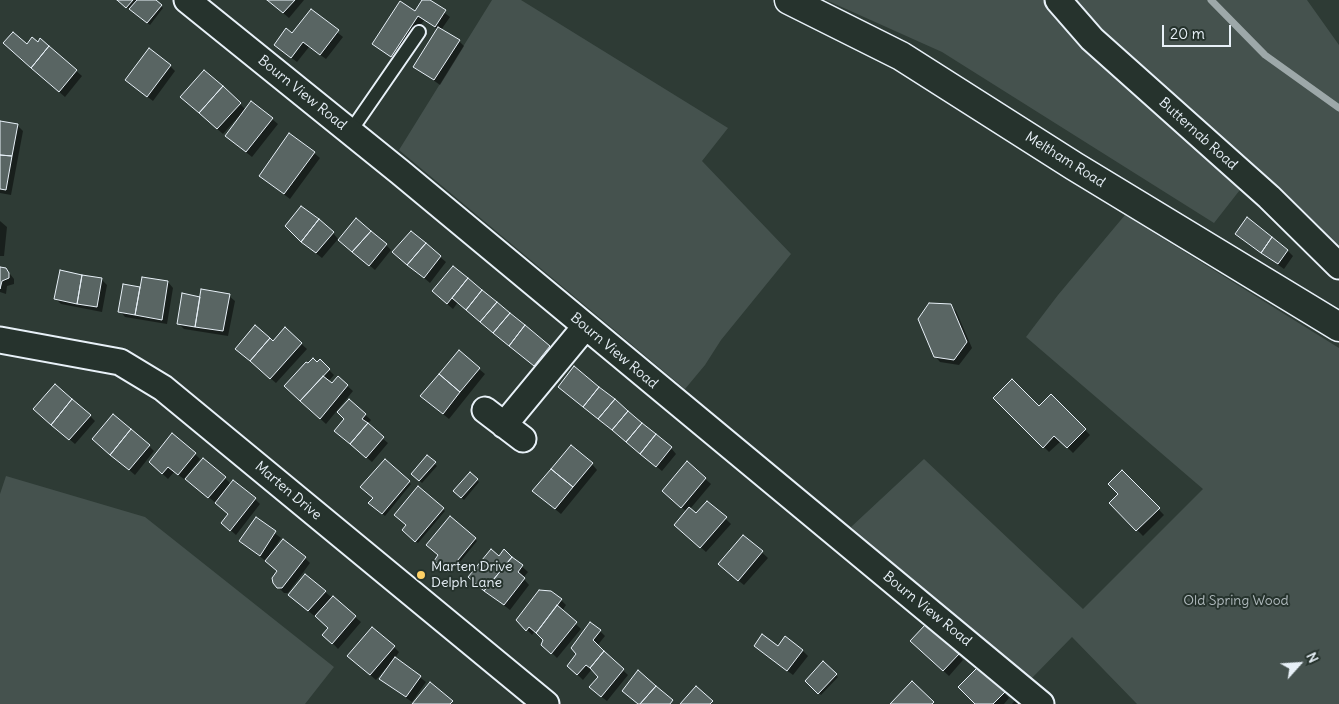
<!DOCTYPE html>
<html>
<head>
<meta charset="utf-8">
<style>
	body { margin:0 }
	#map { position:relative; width:1339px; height:704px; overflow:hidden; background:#2e3b35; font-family:Delius,sans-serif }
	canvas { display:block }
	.north { position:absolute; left:1274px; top:639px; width:50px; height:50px; -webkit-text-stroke:4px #26332d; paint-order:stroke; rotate:64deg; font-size:14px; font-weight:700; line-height:20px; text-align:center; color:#e8f1f8 }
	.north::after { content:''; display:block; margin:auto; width:18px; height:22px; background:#e8f1f8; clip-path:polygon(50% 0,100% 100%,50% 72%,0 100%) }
	.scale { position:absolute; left:1162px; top:25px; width:69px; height:22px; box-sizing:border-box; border:2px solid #e8f1f8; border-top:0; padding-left:6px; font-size:15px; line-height:18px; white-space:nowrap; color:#e8f1f8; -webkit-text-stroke:4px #26332d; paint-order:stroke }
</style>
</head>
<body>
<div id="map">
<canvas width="1339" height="704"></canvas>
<div class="north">N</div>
<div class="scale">20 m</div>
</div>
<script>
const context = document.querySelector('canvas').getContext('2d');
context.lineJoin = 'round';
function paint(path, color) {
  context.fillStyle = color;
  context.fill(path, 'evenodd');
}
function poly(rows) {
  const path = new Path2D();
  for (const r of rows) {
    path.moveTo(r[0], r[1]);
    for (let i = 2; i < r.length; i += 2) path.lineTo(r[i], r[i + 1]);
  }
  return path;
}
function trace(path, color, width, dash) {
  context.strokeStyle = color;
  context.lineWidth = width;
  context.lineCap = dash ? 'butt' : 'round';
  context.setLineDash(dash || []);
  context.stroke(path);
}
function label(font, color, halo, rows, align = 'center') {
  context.font = font + ' Delius,sans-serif';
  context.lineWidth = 4;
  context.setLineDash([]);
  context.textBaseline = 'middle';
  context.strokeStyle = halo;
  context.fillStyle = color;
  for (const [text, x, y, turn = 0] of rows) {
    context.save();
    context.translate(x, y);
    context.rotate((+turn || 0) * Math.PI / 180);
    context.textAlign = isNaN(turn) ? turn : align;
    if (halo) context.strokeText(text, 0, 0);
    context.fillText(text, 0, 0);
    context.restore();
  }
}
paint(poly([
	[492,0,521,0,728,128,702,161,791,254,721,340,705,365,685,389,399,150],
	[826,0,1307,0,1339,45,1339,259,1254,172,1214,223,942,52],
	[1125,215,1339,348,1339,704,1137,704,1072,637,1031,679,851,527,924,459,1083,609,1203,489,1026,337,1058,295],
	[6,476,145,517,334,667,305,704,0,704,0,494]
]), '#45524e');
paint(poly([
	[118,0,154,0,163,8,150,25],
	[268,0,304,0,289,18],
	[423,0,428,0,450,17,441,30,459,41,464,46,440,85,415,67,438,30,424,20,397,62,373,44,415,12],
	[311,11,343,37,326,59,309,47,297,62,281,50],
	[41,40,82,76,65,97,10,49,39,43],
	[170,66,175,71,153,101,126,80],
	[187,102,240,104,246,110,272,119,278,124,252,157,232,141,240,118,239,116,223,134],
	[0,122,17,125,23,131,11,195,0,193],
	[314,153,320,158,290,199,260,176],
	[0,221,7,227,4,256,0,256],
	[286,226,333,233,338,239,322,258,308,247],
	[411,232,446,262,430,283,400,257],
	[1242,239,1287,250,1293,256,1284,269],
	[345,245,386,245,391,250,375,270],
	[453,267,555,352,540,371,458,302,453,309,439,297],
	[0,268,6,269,14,279,14,284,7,286,6,294,0,292],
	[101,279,107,285,102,312,61,304,56,299],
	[168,282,173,288,167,324,125,317,120,311,124,286,141,289],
	[229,296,235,301,228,336,184,329,178,323,201,298],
	[950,306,956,311,972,348,959,365,940,362,935,356],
	[285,329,307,349,276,383,242,354,273,343],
	[320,361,334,375,328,382,332,385,338,378,353,391,326,424,291,392,309,365,317,363],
	[479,369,485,374,449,419,427,401],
	[565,392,671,448,676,454,662,471],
	[1051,396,1090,435,1073,453,1061,441,1049,452,995,398,1039,407],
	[349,400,371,420,367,425,388,443,372,462,341,436],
	[40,415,90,416,95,421,75,444],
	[99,444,149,446,154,451,135,475],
	[195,454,200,459,184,479,174,472,168,479,150,462],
	[427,457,437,466,422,483,412,474],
	[385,461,411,484,385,516,370,503,374,498],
	[687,463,711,484,690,509,696,515,708,502,731,524,706,552,681,530,687,512,669,496],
	[592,464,597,470,561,514,539,496],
	[1122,472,1164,515,1143,536,1111,503,1120,494],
	[470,474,479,482,464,500,455,491],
	[225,478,231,484,255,499,260,504,236,535,228,528,229,514,193,484],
	[418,488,445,511,418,543,404,530,408,526],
	[256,519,281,538,270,554,305,558,310,563,288,593,284,593,274,583,279,572,241,541],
	[744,536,768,558,744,585,725,570],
	[475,539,477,541,451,573,436,560,440,555],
	[504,550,528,572,523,578,529,585,510,610,475,583],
	[306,576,361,622,338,649,324,634,329,628,295,600],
	[561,600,566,605,562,611,581,629,557,658,543,644,545,640,535,631,532,635,518,620],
	[600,631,605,636,597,646,628,675,607,701,596,693,600,677,592,669,583,680,569,666],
	[917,646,958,655,963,660,949,676],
	[394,647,399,652,395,658,426,682,412,702,386,684,388,669,386,668,376,680,354,661],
	[778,647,803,651,808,656,793,675,761,651],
	[823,663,838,677,821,695,806,681],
	[979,668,1009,698,1004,704,977,704],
	[1015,700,1021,704,1012,704]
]), '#0007');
trace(poly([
	[1211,0,1265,55,1339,108]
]), '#9da8a9', 7);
const building = poly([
	[117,0,133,0,126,8,117,0],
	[137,0,156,0,162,5,147,23,129,9,137,0],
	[267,0,295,0,283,13,267,0],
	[422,0,430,0,446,10,435,27,418,16,391,57,372,44,400,1,415,11,422,0],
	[311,9,339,30,320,55,303,42,291,58,274,45,286,28,292,33,311,9],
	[438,27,460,40,434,80,413,67,438,27],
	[13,32,27,44,32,37,38,42,40,38,49,46,31,68,3,43,13,32],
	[49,46,77,70,59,92,31,68,49,46],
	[149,48,171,65,147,97,125,80,149,48],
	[204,70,223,86,199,113,180,97,204,70],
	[223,86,241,103,217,129,199,113,223,86],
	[251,101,273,118,246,152,225,136,251,101],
	[0,121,18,124,12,156,0,155,0,121],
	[289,133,315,152,284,194,259,176,289,133],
	[0,155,12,156,6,190,0,189,0,155],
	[301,206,319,219,301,242,285,226,301,206],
	[1247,217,1272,237,1261,253,1235,234,1247,217],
	[356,218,371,231,352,252,338,240,356,218],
	[319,219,334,232,316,253,301,242,319,219],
	[371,231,387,244,369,266,352,252,371,231],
	[411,231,426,243,407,265,392,252,411,231],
	[1272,237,1288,250,1278,264,1261,253,1272,237],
	[426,243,441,256,424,278,407,265,426,243],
	[453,266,468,278,447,304,432,291,453,266],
	[0,267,6,268,9,273,9,278,2,281,0,289,0,267],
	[60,270,82,275,77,304,54,299,60,270],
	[82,275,102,278,97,307,77,304,82,275],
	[142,277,168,281,162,320,135,315,142,277],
	[468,278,482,290,466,310,452,298,468,278],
	[123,284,140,287,135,315,118,312,123,284],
	[201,289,230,294,223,331,195,327,201,289],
	[482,290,497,302,480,322,466,310,482,290],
	[182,293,200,297,195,327,177,324,182,293],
	[497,302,510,313,493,333,480,322,497,302],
	[929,303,951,304,967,342,954,360,934,357,918,319,929,303],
	[510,313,525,325,509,346,493,333,510,313],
	[255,325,270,338,250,361,235,349,255,325],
	[525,325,550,346,534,366,509,346,525,325],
	[285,327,302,343,270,379,250,361,270,338,273,341,285,327],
	[459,350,480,368,460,392,439,374,459,350],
	[313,358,317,362,320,359,330,369,300,401,284,386,306,362,308,363,313,358],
	[574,366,599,387,583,407,558,387,574,366],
	[439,374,460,392,443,414,420,396,439,374],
	[323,376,332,383,338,376,348,385,320,419,300,401,323,376],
	[1012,379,1039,406,1051,394,1086,429,1067,448,1054,436,1043,448,993,398,1012,379],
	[55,384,72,399,51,425,33,409,55,384],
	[599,387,615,399,598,419,583,407,599,387],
	[72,399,91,415,69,440,51,425,72,399],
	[349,399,366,414,362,419,368,423,350,444,334,431,344,419,337,412,349,399],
	[615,399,628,411,612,430,598,419,615,399],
	[628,411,642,423,626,442,612,430,628,411],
	[113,414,131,429,110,455,92,439,113,414],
	[368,423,384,437,366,458,350,444,368,423],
	[642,423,656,434,640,454,626,442,642,423],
	[131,429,150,445,129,470,110,455,131,429],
	[172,433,196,453,178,475,168,467,162,474,149,462,172,433],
	[656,434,672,447,656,467,640,454,656,434],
	[571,445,593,463,573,487,551,469,571,445],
	[427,455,436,462,419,481,411,474,427,455],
	[203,458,226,477,208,498,185,479,203,458],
	[385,459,410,481,382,514,368,503,373,498,360,487,385,459],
	[687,461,706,478,681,508,662,491,687,461],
	[551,469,573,487,555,509,532,491,551,469],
	[1122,470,1160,508,1136,531,1109,503,1118,494,1108,484,1122,470],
	[470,472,478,479,461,498,453,491,470,472],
	[233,480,256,498,230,531,221,523,228,514,215,503,233,480],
	[418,486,444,508,415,542,402,530,406,525,394,515,418,486],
	[707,501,727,517,700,548,674,525,689,507,696,513,707,501],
	[450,516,476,538,448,572,434,561,438,555,426,545,450,516],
	[256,517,276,531,260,556,239,541,256,517],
	[743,535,763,551,738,581,718,564,743,535],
	[283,539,306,557,282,588,277,588,273,583,272,578,277,571,265,561,283,539],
	[491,549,499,556,504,549,512,557,484,591,468,577,491,549],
	[512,557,523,565,518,572,525,578,504,605,484,591,512,557],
	[305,574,326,591,308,611,288,595,305,574],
	[539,590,551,591,562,599,536,633,529,627,526,631,516,620,539,590],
	[333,596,356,616,332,644,322,635,328,628,315,616,333,596],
	[557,605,577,622,551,654,541,645,543,640,536,633,557,605],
	[590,622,601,630,593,640,604,651,590,668,586,665,577,675,567,666,576,654,571,648,590,622],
	[926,624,959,654,943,671,910,641,926,624],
	[372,627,395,646,370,675,347,656,372,627],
	[762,634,778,646,785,636,803,650,787,671,754,646,762,634],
	[604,651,624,669,601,697,589,687,598,677,590,668,604,651],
	[395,657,421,676,406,697,379,679,395,657],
	[823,661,837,674,818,694,805,681,823,661],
	[979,666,1005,692,993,704,975,704,958,687,979,666],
	[638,670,656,686,640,704,638,704,622,691,638,670],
	[912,681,934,702,932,704,890,704,912,681],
	[430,682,453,701,450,704,412,704,430,682],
	[656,686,673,700,670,704,640,704,656,686],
	[696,686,713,701,710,704,680,704,696,686]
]);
paint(building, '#596563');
trace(building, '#e8f1f8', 1);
const service = poly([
	[350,132,419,32]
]);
const minor = poly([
	[187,0,400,172,1041,704],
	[1058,0,1092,39,1269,197,1339,266],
	[0,340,120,362,163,388,546,704],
	[485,410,523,439],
	[504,425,585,327]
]);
const secondary = poly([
	[789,0,901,56,1074,166,1339,327]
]);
trace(service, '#e8f1f8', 16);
trace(minor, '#e8f1f8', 29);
trace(secondary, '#e8f1f8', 31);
trace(service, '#26332d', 12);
trace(minor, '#26332d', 25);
trace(secondary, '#26332d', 28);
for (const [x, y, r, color] of [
	[421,575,5,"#ffd166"]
]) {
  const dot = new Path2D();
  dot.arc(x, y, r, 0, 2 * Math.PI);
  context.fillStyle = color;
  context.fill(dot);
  trace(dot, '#26332d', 2);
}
label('14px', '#e8f1f8', '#26332d', [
	["Bourn View Road",302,93,39],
	["Butternab Road",1198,134,42],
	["Meltham Road",1065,160,32],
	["Bourn View Road",614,351,40],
	["Marten Drive",288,491,40],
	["Bourn View Road",927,609,39]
]);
label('14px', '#e8f1f8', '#26332d', [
	["Marten Drive",431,567],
	["Delph Lane",431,583]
], 'left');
label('14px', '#afb9bc', '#26332d', [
	["Old Spring Wood",1236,601]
]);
</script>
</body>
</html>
